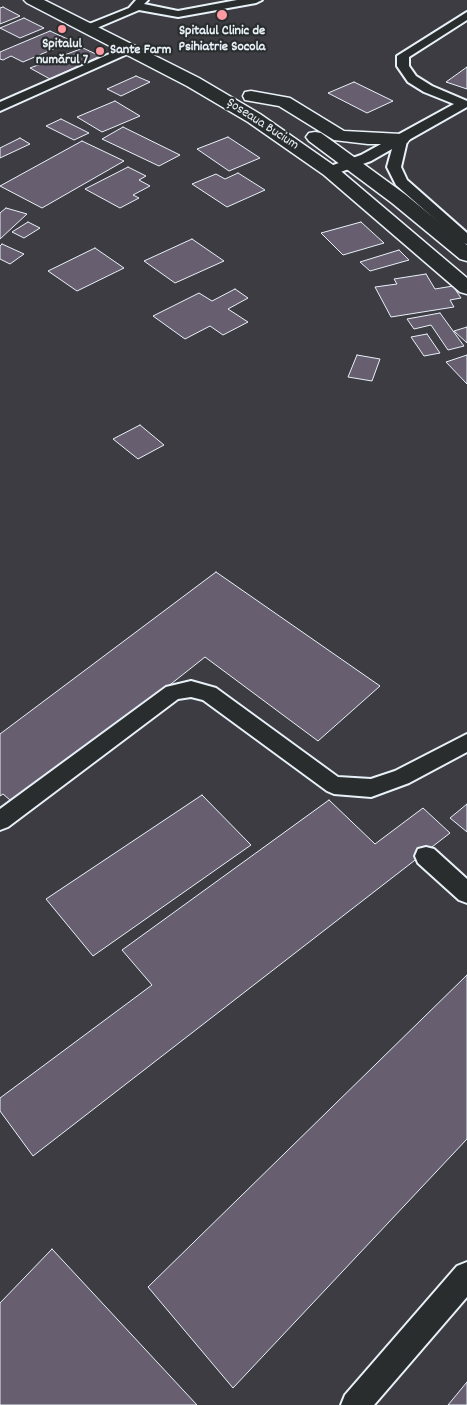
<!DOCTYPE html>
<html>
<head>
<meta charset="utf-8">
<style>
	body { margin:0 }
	canvas { display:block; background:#3c3c42 }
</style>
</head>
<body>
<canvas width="467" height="1405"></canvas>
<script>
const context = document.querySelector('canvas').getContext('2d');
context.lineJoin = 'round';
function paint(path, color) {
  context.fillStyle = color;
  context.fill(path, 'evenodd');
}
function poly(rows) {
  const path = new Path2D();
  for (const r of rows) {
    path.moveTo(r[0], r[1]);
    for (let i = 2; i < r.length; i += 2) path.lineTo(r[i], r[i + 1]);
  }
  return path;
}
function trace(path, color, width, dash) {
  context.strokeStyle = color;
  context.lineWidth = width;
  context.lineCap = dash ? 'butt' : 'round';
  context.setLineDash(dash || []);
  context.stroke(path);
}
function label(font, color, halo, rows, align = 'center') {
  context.font = font + ' Dekko,sans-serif';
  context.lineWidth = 4.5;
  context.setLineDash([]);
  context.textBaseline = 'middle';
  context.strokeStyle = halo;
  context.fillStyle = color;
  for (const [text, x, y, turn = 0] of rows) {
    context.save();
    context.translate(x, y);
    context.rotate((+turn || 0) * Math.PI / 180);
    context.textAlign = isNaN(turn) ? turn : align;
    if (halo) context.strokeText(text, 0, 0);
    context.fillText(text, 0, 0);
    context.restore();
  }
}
const building = poly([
	[3,7,20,16,0,24,0,8,3,7],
	[24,18,44,28,20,38,0,28,24,18],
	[50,31,72,41,23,62,11,56,3,60,0,59,0,52,50,31],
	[83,48,100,56,50,79,30,68,83,48],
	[467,67,467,89,446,82,467,67],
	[136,76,150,82,121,96,107,89,136,76],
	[354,82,393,101,367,113,328,93,354,82],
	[115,101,140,116,102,132,77,117,115,101],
	[61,119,89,133,74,140,46,126,61,119],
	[123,127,180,155,159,166,102,139,123,127],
	[228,137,260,158,229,171,197,149,228,137],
	[20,138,30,144,0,158,0,148,20,138],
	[82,141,124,161,42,208,0,186,82,141],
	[128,167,146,176,139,180,150,186,133,195,139,198,120,208,85,189,128,167],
	[238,173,265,190,227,207,192,184,216,174,225,179,238,173],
	[6,208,27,214,0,239,0,213,6,208],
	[28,222,40,228,24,238,12,232,28,222],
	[361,222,384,243,343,255,321,233,361,222],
	[192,239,224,261,175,283,144,261,192,239],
	[2,244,24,254,10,264,0,259,0,246,2,244],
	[95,248,124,268,77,291,48,271,95,248],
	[399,250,409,260,370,271,360,262,399,250],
	[426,274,435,289,453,286,461,298,450,300,454,307,391,317,375,287,397,284,394,279,426,274],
	[235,289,248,298,228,309,248,322,223,335,210,326,185,339,153,316,199,293,212,301,235,289],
	[440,313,464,346,448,350,431,325,414,329,407,319,440,313],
	[467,327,467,343,454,331,467,327],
	[427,334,440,353,424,356,411,337,427,334],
	[357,355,380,359,372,381,348,377,357,355],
	[467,355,467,384,446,362,467,355],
	[140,425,164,445,138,459,113,439,140,425],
	[216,572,380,686,318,741,205,657,17,806,3,794,0,796,0,734,216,572],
	[202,795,251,845,93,956,46,899,202,795],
	[329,800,375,844,423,808,450,833,33,1156,0,1111,0,1098,152,985,122,950,329,800],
	[467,804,467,832,450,818,467,804],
	[467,975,467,1139,233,1388,148,1287,467,975],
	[52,1249,197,1405,0,1405,0,1303,52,1249],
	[467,1382,467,1405,448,1405,467,1382]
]);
paint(building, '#675f70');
trace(building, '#e8f1f8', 1);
const lane = poly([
	[136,0,148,0,144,4,178,11,237,0,262,0,256,3,178,17,139,10,92,30,88,31,82,28,84,26,129,8,136,0],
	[467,12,467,20,409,57,409,66,416,76,432,86,467,101,467,107,407,141,401,167,407,180,467,233,467,244,462,243,396,185,387,167,392,149,371,161,335,174,325,174,323,171,325,168,361,155,454,104,424,92,408,82,397,66,397,56,467,12],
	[130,45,134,47,136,49,134,51,0,111,0,102,130,45],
	[191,681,216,688,338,777,371,779,395,771,467,734,467,752,409,783,371,797,334,794,327,791,203,700,191,697,178,699,8,827,0,830,0,809,166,687,191,681],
	[426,847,434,849,467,879,467,903,459,900,418,863,415,856,418,849,426,847],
	[467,1262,467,1297,374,1405,341,1405,345,1395,457,1266,467,1262]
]);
const primary = poly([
	[24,0,44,0,199,78,260,114,336,167,467,278,467,294,460,292,324,175,248,122,187,86,27,3,24,0],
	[251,91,290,98,344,131,401,134,407,135,410,139,407,143,401,144,368,144,334,140,279,106,245,100,243,96,245,92,251,91],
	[315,132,321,133,406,195,467,245,467,261,460,259,392,203,309,141,306,137,309,133,315,132]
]);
trace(lane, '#e8f1f8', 4);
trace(primary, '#e8f1f8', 3);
paint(lane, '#2a2d2e');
paint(primary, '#2a2d2e');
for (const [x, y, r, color] of [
	[222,15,6,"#ff9aa2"],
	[62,29,5,"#ff9aa2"],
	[100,51,5,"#ff9aa2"]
]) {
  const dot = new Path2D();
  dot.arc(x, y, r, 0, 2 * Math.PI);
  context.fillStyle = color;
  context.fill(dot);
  trace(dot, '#2a2d2e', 2);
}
label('bold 14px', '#e8f1f8', '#2a2d2e', [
	["Spitalul Clinic de",222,32],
	["Psihiatrie Socola",222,48],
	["Spitalul",62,45],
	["numărul 7",62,61],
	["Sante Farm",110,51,"left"]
]);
label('14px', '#e8f1f8', '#2a2d2e', [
	["Șoseaua Bucium",262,125,33]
]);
</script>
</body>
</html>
